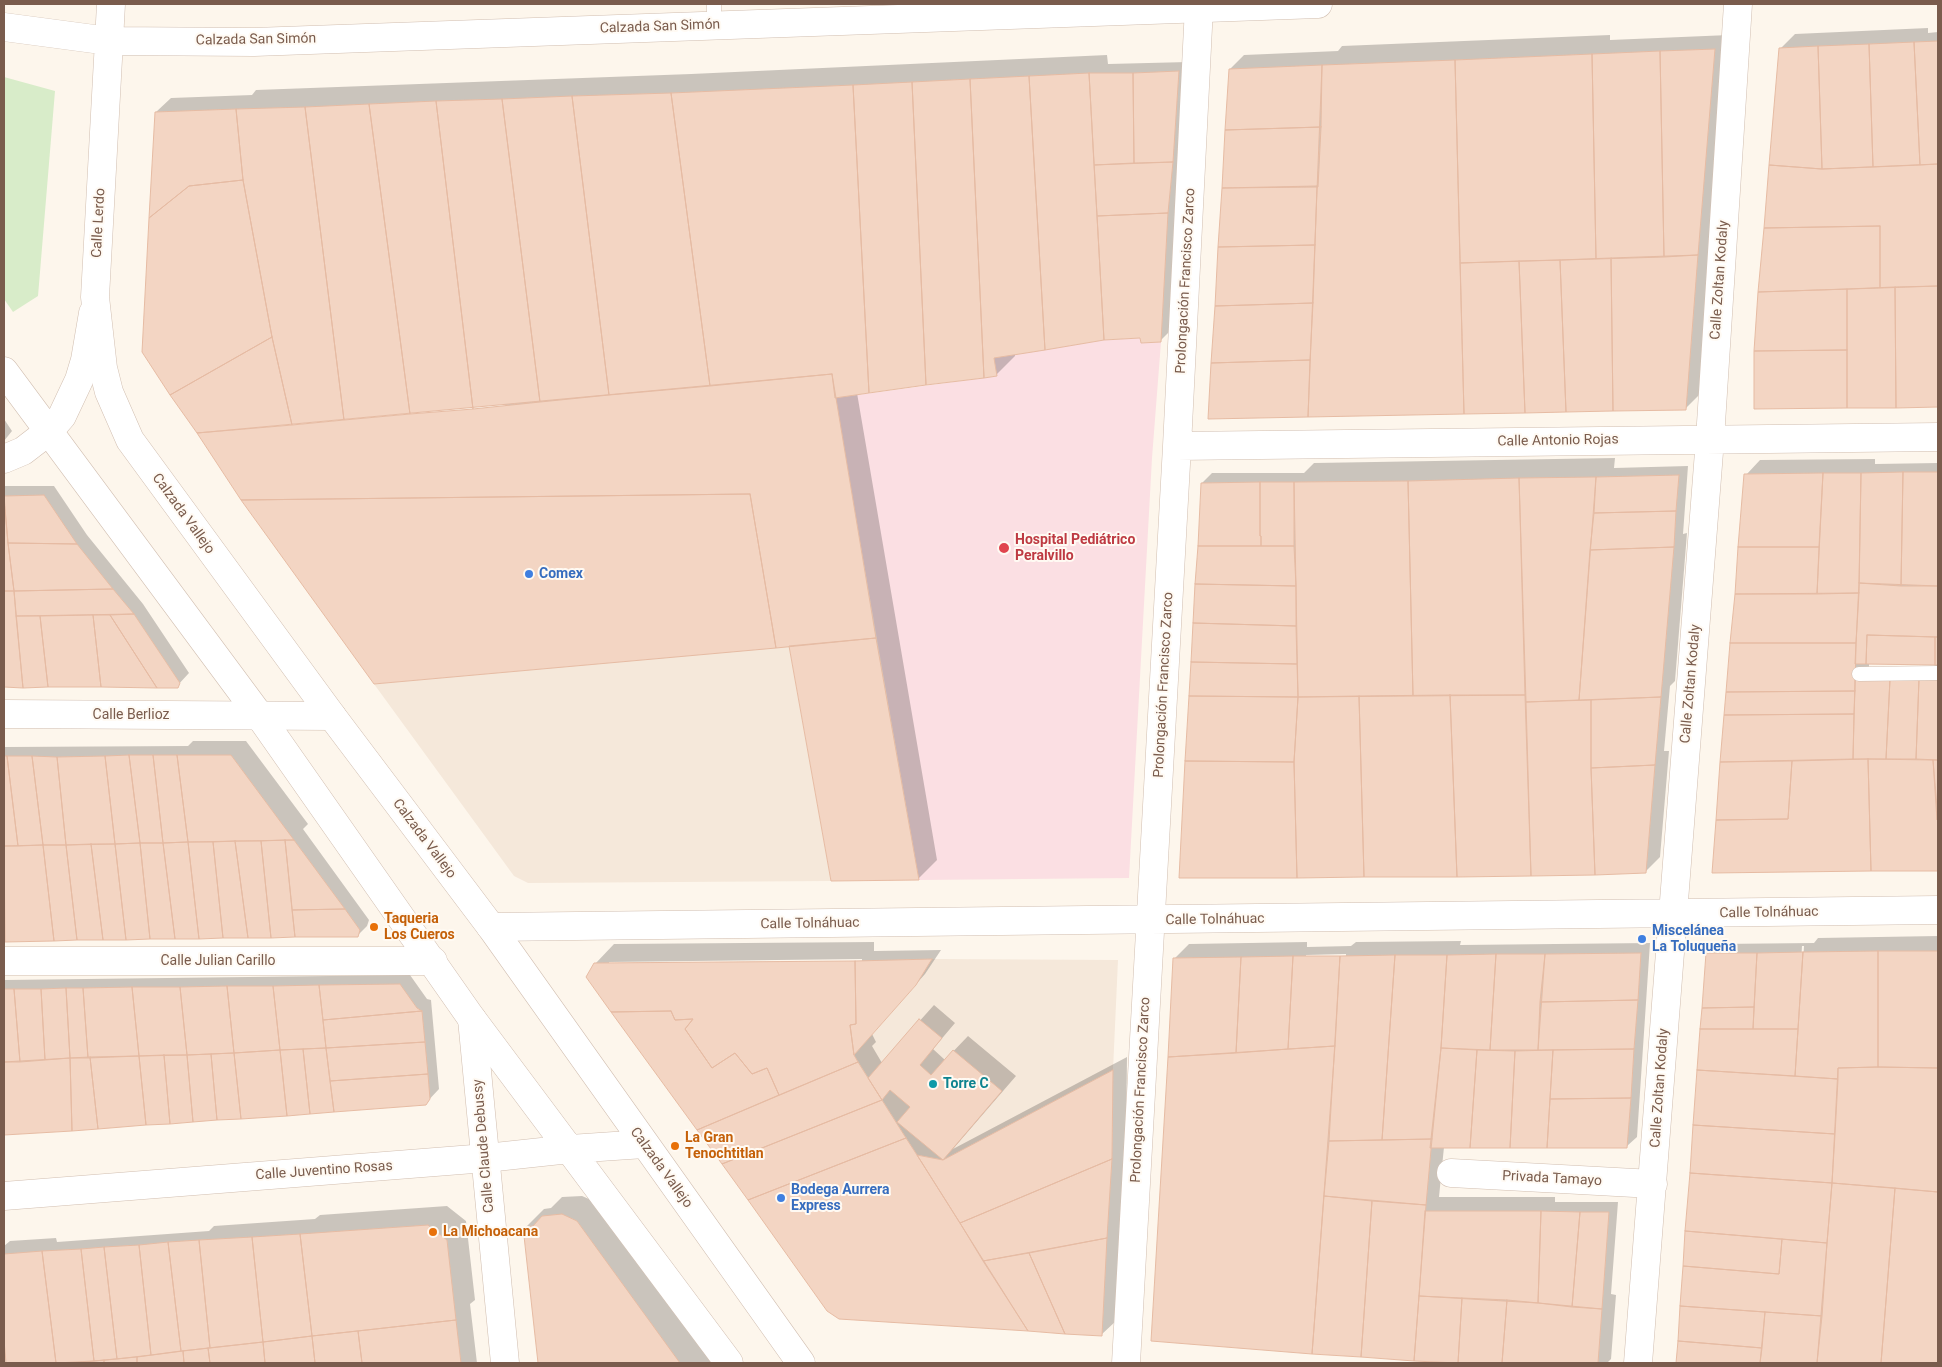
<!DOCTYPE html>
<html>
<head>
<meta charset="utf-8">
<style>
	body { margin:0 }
	#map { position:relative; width:1942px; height:1367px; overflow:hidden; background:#fdf6ec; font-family:Roboto,sans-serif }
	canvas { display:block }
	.frame { position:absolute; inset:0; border:5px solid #7a5c4d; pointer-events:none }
</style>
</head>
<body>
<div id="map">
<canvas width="1942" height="1367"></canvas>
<div class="frame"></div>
</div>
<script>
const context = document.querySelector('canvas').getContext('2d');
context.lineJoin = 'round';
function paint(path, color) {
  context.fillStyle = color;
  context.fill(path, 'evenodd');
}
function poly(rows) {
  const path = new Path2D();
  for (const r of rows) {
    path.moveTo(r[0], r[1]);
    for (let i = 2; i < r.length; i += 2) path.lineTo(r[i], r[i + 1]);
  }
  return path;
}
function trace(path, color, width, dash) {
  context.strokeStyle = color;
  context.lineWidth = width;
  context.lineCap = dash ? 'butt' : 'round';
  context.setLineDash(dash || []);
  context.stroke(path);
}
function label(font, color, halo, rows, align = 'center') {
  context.font = font + ' Roboto,sans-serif';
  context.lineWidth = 4;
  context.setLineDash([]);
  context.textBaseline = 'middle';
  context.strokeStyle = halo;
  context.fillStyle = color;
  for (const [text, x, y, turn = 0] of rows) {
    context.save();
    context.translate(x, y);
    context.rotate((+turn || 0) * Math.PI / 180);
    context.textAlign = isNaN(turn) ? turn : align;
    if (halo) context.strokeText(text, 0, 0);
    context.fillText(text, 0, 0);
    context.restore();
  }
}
paint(poly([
	[789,646,831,881,528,883,514,876,374,684],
	[932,959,1118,960,1113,1070,943,1160,917,1155,854,1055,916,985]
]), '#f5e8da');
paint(poly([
	[1140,338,1141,343,1161,342,1152,458,1129,878,919,880,835,398,997,376,994,358,1104,340]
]), '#fbdfe3');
paint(poly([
	[4,77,55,91,38,296,13,312,4,299]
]), '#d8ecc9');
paint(poly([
	[1928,28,1928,33,1938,32,1938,405,1755,407,1780,49,1795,34],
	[1610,35,1610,40,1729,35,1700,394,1685,409,1308,416,1230,69,1244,55,1338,51,1342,46],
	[1107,55,1108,64,1188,62,1175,326,1160,341,1141,336,1104,339,1015,353,1015,356,996,375,857,393,937,860,918,879,790,645,156,112,171,98,252,95,256,90,691,74],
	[4,419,12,431,4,441],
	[1615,458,1614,468,1688,466,1683,534,1687,533,1675,681,1670,686,1664,751,1669,751,1660,857,1645,872,1457,876,1180,877,1202,483,1212,473,1304,473,1314,463],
	[1875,459,1875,464,1938,463,1938,870,1714,872,1746,475,1760,460],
	[1869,663,1936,664,1930,670,1869,669],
	[4,486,54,486,87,535,143,604,189,673,177,686,4,687],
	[193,741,246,741,308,824,303,829,369,920,367,926,357,936,4,940,4,747,188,746],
	[1938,936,1938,1363,1677,1363,1681,1306,1683,1304,1686,1230,1707,954,1717,944,1814,943,1818,938],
	[1802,946,1804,946,1797,1061,1795,1061],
	[1461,941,1460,945,1650,943,1637,1137,1627,1146,1444,1147,1439,1197,1555,1197,1555,1202,1618,1202,1611,1294,1616,1295,1611,1359,1607,1363,1454,1363,1152,1340,1175,958,1189,944,1307,942,1307,947,1351,946,1356,942],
	[1346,954,1346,957,1306,957,1306,955],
	[874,942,874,951,941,950,925,974,872,1034,876,1042,872,1046,882,1063,934,1005,955,1023,933,1049,945,1060,968,1036,1016,1076,953,1149,1127,1057,1126,1143,1116,1321,1101,1335,749,1200,588,977,595,964,614,944],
	[862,959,862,962,609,964,609,962],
	[410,975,427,999,431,1000,439,1089,425,1104,4,1134,4,980],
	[582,1196,596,1202,713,1363,540,1363,525,1228,544,1209,551,1208,562,1197],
	[447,1206,466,1221,475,1300,470,1304,477,1363,4,1363,4,1246,10,1241,56,1238,57,1242,209,1231,214,1226,315,1219,320,1215]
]), '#0003');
const building = poly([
	[1938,41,1938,164,1920,165,1914,42,1938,41],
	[1914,42,1920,165,1873,167,1869,44,1914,42],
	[1869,44,1873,167,1822,169,1818,46,1869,44],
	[1818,46,1822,169,1769,165,1779,48,1818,46],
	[1715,49,1698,255,1664,257,1660,51,1715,49],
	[1660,51,1664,257,1596,259,1592,54,1660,51],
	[1592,54,1596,259,1460,263,1455,60,1592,54],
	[1455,60,1464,414,1308,417,1322,65,1455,60],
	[1322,65,1321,127,1225,130,1229,69,1322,65],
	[1179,71,1173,162,1134,163,1133,73,1179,71],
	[1089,73,1104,340,1045,350,1029,76,1089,73],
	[1089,73,1133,73,1134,163,1094,165,1089,73],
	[1029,76,1045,350,994,358,997,376,984,378,970,79,1029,76],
	[970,79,984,378,926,385,912,82,970,79],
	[912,82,926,385,869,393,853,85,912,82],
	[853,85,869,393,835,398,832,374,710,386,671,93,853,85],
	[671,93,710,386,609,395,572,96,671,93],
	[572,96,609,395,540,402,502,99,572,96],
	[502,99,540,402,473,409,436,101,502,99],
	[436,101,473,409,410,414,369,104,436,101],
	[369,104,410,414,344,420,305,107,369,104],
	[305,107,344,420,292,425,272,337,243,180,236,109,305,107],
	[236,109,243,180,189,186,149,218,155,112,236,109],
	[1321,127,1318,187,1222,188,1225,130,1321,127],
	[1173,162,1168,213,1097,216,1094,165,1173,162],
	[1938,164,1938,286,1880,288,1880,226,1764,228,1769,165,1822,169,1938,164],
	[243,180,272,337,170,395,142,352,149,218,189,186,243,180],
	[1317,186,1315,245,1218,247,1222,188,1317,186],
	[1168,213,1161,342,1141,343,1140,338,1104,340,1097,216,1168,213],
	[1880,226,1880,288,1758,292,1764,228,1880,226],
	[1315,245,1313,303,1215,306,1218,247,1315,245],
	[1698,255,1686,410,1613,411,1611,258,1698,255],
	[1611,258,1613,411,1566,412,1560,260,1611,258],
	[1560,260,1566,412,1525,413,1519,261,1560,260],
	[1519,261,1525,413,1464,414,1460,263,1519,261],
	[1938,286,1938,407,1896,408,1895,287,1938,286],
	[1895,287,1896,408,1847,408,1847,289,1895,287],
	[1847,289,1847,350,1754,351,1758,292,1847,289],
	[1313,303,1310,360,1211,363,1215,306,1313,303],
	[272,337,292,425,197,433,170,395,272,337],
	[1847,350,1847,408,1754,409,1754,351,1847,350],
	[1310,360,1308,417,1208,419,1211,363,1310,360],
	[832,374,876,638,776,648,750,494,241,500,197,433,832,374],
	[1903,472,1938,472,1938,586,1901,586,1903,472],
	[1903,472,1901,586,1859,583,1861,473,1903,472],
	[1823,473,1819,547,1738,547,1744,474,1823,473],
	[1823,473,1861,473,1859,593,1817,594,1823,473],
	[1679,475,1676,511,1594,513,1596,477,1679,475],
	[1596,477,1579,700,1526,702,1519,478,1596,477],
	[1519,478,1525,695,1413,696,1408,481,1519,478],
	[1408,481,1413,696,1298,697,1294,482,1408,481],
	[1260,482,1260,536,1261,536,1261,546,1198,546,1201,483,1260,482],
	[1260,482,1294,482,1294,546,1261,546,1261,536,1260,536,1260,482],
	[750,494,776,648,374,684,241,500,750,494],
	[44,495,77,544,8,543,4,496,44,495],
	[4,500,8,543,14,591,4,591,4,500],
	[1676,511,1674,547,1590,550,1594,513,1676,511],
	[8,543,77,544,113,589,14,591,8,543],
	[1198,546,1294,546,1296,586,1195,584,1198,546],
	[1674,547,1661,697,1579,700,1590,550,1674,547],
	[1738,547,1819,547,1817,594,1735,594,1738,547],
	[1859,583,1938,586,1938,637,1867,635,1866,664,1855,664,1859,583],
	[1195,584,1296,586,1296,626,1193,623,1195,584],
	[113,589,134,614,16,616,14,591,113,589],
	[4,591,14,591,23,688,4,687,4,591],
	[1859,593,1856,643,1730,643,1735,594,1859,593],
	[134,614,180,683,178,688,157,688,110,615,134,614],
	[93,615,101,687,48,687,40,616,93,615],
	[93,615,110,615,157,688,101,687,93,615],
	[16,616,40,616,48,687,23,688,16,616],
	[1193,623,1296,626,1297,664,1191,662,1193,623],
	[1867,635,1935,637,1935,665,1866,664,1867,635],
	[1935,637,1938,637,1938,665,1935,665,1935,637],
	[876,638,919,880,831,881,789,646,876,638],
	[1730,643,1856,643,1855,691,1726,692,1730,643],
	[1191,662,1297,664,1298,697,1189,696,1191,662],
	[1855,678,1890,679,1886,759,1853,759,1855,678],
	[1890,679,1919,679,1916,759,1886,759,1890,679],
	[1919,679,1938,679,1938,760,1916,759,1919,679],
	[1855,691,1854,714,1724,715,1726,692,1855,691],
	[1450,695,1457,877,1364,877,1359,696,1450,695],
	[1450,695,1525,695,1531,876,1457,877,1450,695],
	[1189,696,1298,697,1294,762,1185,761,1189,696],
	[1359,696,1364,877,1297,878,1294,762,1298,697,1359,696],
	[1661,697,1655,765,1591,768,1591,700,1661,697],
	[1591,700,1591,768,1595,875,1531,876,1526,702,1591,700],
	[1854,714,1853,759,1720,762,1724,715,1854,714],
	[129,755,140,843,115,844,105,756,129,755],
	[129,755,153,755,163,843,140,843,129,755],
	[153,755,177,755,188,842,163,843,153,755],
	[177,755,231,755,294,840,188,842,177,755],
	[4,756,7,756,18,846,4,846,4,756],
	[7,756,32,756,43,845,18,846,7,756],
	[32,756,57,757,66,845,43,845,32,756],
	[105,756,115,844,66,845,57,757,105,756],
	[1868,759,1871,871,1712,873,1716,820,1788,819,1792,761,1868,759],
	[1868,759,1933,760,1938,820,1938,871,1871,871,1868,759],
	[1933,760,1938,760,1937,820,1933,760],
	[1185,761,1294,762,1297,878,1179,878,1185,761],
	[1792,761,1788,819,1716,820,1720,762,1792,761],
	[1655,765,1646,873,1595,875,1591,768,1655,765],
	[285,840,295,937,271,938,261,841,285,840],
	[285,840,294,840,345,909,292,910,285,840],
	[235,841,261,841,271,938,248,938,235,841],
	[235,841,248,938,223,938,213,842,235,841],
	[188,842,213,842,223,938,199,939,188,842],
	[188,842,199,939,175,939,163,843,188,842],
	[140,843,150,939,126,940,115,844,140,843],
	[140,843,163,843,175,939,150,939,140,843],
	[91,844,103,940,77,940,66,845,91,844],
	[91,844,115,844,126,940,103,940,91,844],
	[43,845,54,941,5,942,4,846,43,845],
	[43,845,66,845,77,940,54,941,43,845],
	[345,909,360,930,358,937,295,937,292,910,345,909],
	[1878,951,1878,1067,1838,1068,1838,1079,1795,1076,1803,952,1878,951],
	[1878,951,1938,951,1938,1068,1878,1067,1878,951],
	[1803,952,1798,1029,1753,1029,1757,953,1803,952],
	[1641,953,1638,1000,1540,1002,1545,954,1641,953],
	[1706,953,1757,953,1754,1007,1702,1008,1706,953],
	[1496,954,1490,1050,1441,1048,1447,955,1496,954],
	[1496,954,1545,954,1538,1050,1490,1050,1496,954],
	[1395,955,1382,1140,1329,1141,1340,956,1395,955],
	[1395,955,1447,955,1441,1048,1432,1139,1382,1140,1395,955],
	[1293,956,1288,1049,1236,1053,1241,957,1293,956],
	[1293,956,1340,956,1335,1046,1288,1049,1293,956],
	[1241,957,1236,1053,1168,1057,1173,958,1241,957],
	[932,959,916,985,854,1055,850,1025,856,1024,855,961,932,959],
	[855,961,856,1024,850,1025,854,1055,858,1062,779,1095,767,1068,752,1074,735,1053,712,1068,685,1029,693,1019,675,1020,671,1011,611,1012,586,977,594,963,855,961],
	[400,984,417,1008,422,1011,323,1020,319,985,400,984],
	[319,985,326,1048,280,1050,273,986,319,985],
	[227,986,234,1053,187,1055,180,987,227,986],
	[227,986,273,986,280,1050,234,1053,227,986],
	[132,987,139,1056,88,1058,83,988,132,987],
	[132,987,180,987,187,1055,139,1056,132,987],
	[66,988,70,1058,45,1060,41,989,66,988],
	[66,988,83,988,88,1058,70,1058,66,988],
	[4,989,14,989,20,1062,4,1062,4,989],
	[14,989,41,989,45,1060,20,1062,14,989],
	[1638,1000,1634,1049,1538,1050,1540,1002,1638,1000],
	[1754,1007,1753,1029,1700,1029,1702,1008,1754,1007],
	[422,1011,425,1042,326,1048,323,1020,422,1011],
	[671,1011,675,1020,693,1019,685,1029,712,1068,735,1053,752,1074,767,1068,779,1095,697,1130,611,1012,671,1011],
	[919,1019,942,1038,920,1065,931,1075,953,1050,1002,1091,943,1160,897,1122,910,1107,890,1090,882,1100,868,1078,919,1019],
	[1700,1029,1798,1029,1795,1076,1697,1070,1700,1029],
	[425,1042,428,1074,330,1081,326,1048,425,1042],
	[1335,1046,1312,1354,1151,1341,1168,1057,1335,1046],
	[326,1048,334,1112,310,1114,303,1049,326,1048],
	[1441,1048,1477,1050,1470,1148,1430,1148,1441,1048],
	[303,1049,310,1114,287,1116,280,1050,303,1049],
	[1634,1049,1631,1098,1550,1099,1553,1050,1634,1049],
	[280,1050,287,1116,241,1119,234,1053,280,1050],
	[1477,1050,1515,1051,1510,1148,1470,1148,1477,1050],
	[1553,1050,1547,1148,1510,1148,1515,1051,1553,1050],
	[234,1053,241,1119,217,1120,211,1054,234,1053],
	[211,1054,217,1120,193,1122,187,1055,211,1054],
	[164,1055,170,1124,146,1125,139,1056,164,1055],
	[164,1055,187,1055,193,1122,170,1124,164,1055],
	[139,1056,146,1125,98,1129,90,1057,139,1056],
	[90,1057,98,1129,72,1131,70,1058,90,1057],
	[70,1058,72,1131,4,1135,4,1062,70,1058],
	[858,1062,882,1100,722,1164,697,1130,858,1062],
	[1878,1067,1938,1068,1938,1192,1832,1183,1838,1068,1878,1067],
	[1113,1070,1112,1159,960,1223,917,1155,943,1160,1113,1070],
	[1697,1070,1838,1079,1835,1134,1693,1125,1697,1070],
	[428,1074,430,1099,426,1105,334,1112,330,1081,428,1074],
	[1631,1098,1627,1148,1547,1148,1550,1099,1631,1098],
	[882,1100,906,1138,748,1200,722,1164,882,1100],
	[1693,1125,1835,1134,1832,1183,1690,1173,1693,1125],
	[906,1138,917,1155,1028,1331,839,1319,827,1311,748,1200,906,1138],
	[1432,1139,1426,1205,1324,1196,1329,1141,1432,1139],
	[1112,1159,1107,1238,983,1261,960,1223,1112,1159],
	[1690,1173,1832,1183,1827,1243,1685,1231,1690,1173],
	[1832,1183,1895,1188,1881,1363,1817,1363,1832,1183],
	[1895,1188,1938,1192,1938,1363,1881,1363,1895,1188],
	[1324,1196,1372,1201,1361,1357,1312,1354,1324,1196],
	[1372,1201,1426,1205,1414,1361,1361,1357,1372,1201],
	[1425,1211,1541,1211,1538,1303,1419,1296,1425,1211],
	[1541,1211,1580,1212,1572,1307,1538,1303,1541,1211],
	[1580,1212,1609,1212,1602,1309,1572,1307,1580,1212],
	[562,1214,577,1221,680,1363,538,1363,523,1227,533,1226,542,1216,562,1214],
	[428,1225,447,1240,456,1320,312,1336,300,1234,428,1225],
	[1685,1231,1782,1239,1779,1274,1683,1266,1685,1231],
	[300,1234,312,1336,263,1342,252,1237,300,1234],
	[252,1237,263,1342,210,1348,199,1240,252,1237],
	[1107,1238,1102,1336,1065,1334,1029,1253,1107,1238],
	[1782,1239,1827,1243,1822,1316,1680,1306,1683,1266,1779,1274,1782,1239],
	[199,1240,210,1348,181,1351,168,1242,199,1240],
	[168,1242,181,1351,151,1355,139,1245,168,1242],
	[139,1245,151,1355,117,1359,104,1247,139,1245],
	[104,1247,117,1359,94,1361,81,1249,104,1247],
	[81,1249,94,1361,56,1363,42,1251,81,1249],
	[42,1251,56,1363,6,1363,4,1340,4,1254,42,1251],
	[1029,1253,1065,1334,1028,1331,983,1261,1029,1253],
	[1419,1296,1462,1298,1458,1363,1414,1361,1419,1296],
	[1462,1298,1507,1300,1502,1363,1458,1363,1462,1298],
	[1507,1300,1602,1309,1598,1363,1502,1363,1507,1300],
	[1680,1306,1765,1312,1762,1348,1678,1341,1680,1306],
	[1765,1312,1822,1316,1817,1363,1760,1363,1765,1312],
	[456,1320,461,1363,362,1363,358,1331,456,1320],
	[358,1331,362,1363,315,1363,312,1336,358,1331],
	[312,1336,315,1363,265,1363,263,1342,312,1336],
	[1678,1341,1762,1348,1760,1363,1676,1363,1678,1341],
	[263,1342,265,1363,210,1363,208,1348,263,1342],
	[208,1348,210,1363,184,1363,183,1351,208,1348],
	[183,1351,184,1363,137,1363,137,1357,183,1351],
	[137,1357,137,1363,104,1363,104,1360,137,1357],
	[104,1360,104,1363,76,1363,94,1361,104,1360]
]);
paint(building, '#f3d5c3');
trace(building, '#e6bba3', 1);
const service = poly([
	[714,4,714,25],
	[1859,674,1938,673]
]);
const minor = poly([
	[1177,446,1938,437],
	[4,459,23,451,49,431,62,416,79,380,85,360,93,313],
	[4,714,332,716],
	[491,927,1938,910],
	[4,961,433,961],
	[472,1019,505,1363],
	[1451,1173,1653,1184],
	[1126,1363,1177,446,1199,7],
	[1638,1363,1710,439,1738,4]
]);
const tertiary = poly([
	[111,4,95,297,103,368,109,392,130,440,332,716,491,927,801,1363],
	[4,27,109,41,254,42,1318,4],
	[4,371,259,715,472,1019,729,1363],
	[4,1196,486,1158,570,1149,644,1144]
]);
trace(service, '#d1beb0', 15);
trace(minor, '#d1beb0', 29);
trace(tertiary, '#d1beb0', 29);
trace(service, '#fff', 14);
trace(minor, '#fff', 28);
trace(tertiary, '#fff', 28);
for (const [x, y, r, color] of [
	[1004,548,6,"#e0444e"],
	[529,574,5,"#3f7fe0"],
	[374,927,5,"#e8710a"],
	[1642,939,5,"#3f7fe0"],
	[933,1084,5,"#0f9aa8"],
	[675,1146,5,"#e8710a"],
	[781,1198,5,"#3f7fe0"],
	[433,1232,5,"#e8710a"]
]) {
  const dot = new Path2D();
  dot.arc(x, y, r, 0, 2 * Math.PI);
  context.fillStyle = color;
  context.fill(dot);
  trace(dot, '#fffaf3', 2);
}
label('14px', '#7a5c4d', '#fffaf3', [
	["Calzada San Simón",660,27,-2],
	["Calzada San Simón",256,40,-1],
	["Calle Lerdo",99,223,-87],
	["Calle Zoltan Kodaly",1720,280,-86],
	["Prolongación Francisco Zarco",1186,281,-87],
	["Calle Antonio Rojas",1558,441,-1],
	["Calzada Vallejo",183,514,54],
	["Calle Zoltan Kodaly",1691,684,-85],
	["Prolongación Francisco Zarco",1164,685,-87],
	["Calle Berlioz",131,715],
	["Calzada Vallejo",424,839,53],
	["Calle Tolnáhuac",1769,913,-1],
	["Calle Tolnáhuac",1215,920,-1],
	["Calle Tolnáhuac",810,924,-1],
	["Calle Julian Carillo",218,961],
	["Calle Zoltan Kodaly",1660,1088,-86],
	["Prolongación Francisco Zarco",1141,1090,-87],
	["Calle Claude Debussy",484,1146,-95],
	["Calzada Vallejo",661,1168,54],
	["Calle Juventino Rosas",324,1171,-4],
	["Privada Tamayo",1552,1179,3]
]);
label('bold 14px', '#be3a42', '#fffaf3', [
	["Hospital Pediátrico",1015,540],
	["Peralvillo",1015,556]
], 'left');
label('bold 14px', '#366cbe', '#fffaf3', [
	["Comex",539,574],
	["Miscelánea",1652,931],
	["La Toluqueña",1652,947],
	["Bodega Aurrera",791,1190],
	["Express",791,1206]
], 'left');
label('bold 14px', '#c56008', '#fffaf3', [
	["Taqueria",384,919],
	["Los Cueros",384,935],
	["La Gran",685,1138],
	["Tenochtitlan",685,1154],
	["La Michoacana",443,1232]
], 'left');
label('bold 14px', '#0d838f', '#fffaf3', [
	["Torre C",943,1084]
], 'left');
</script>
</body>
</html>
